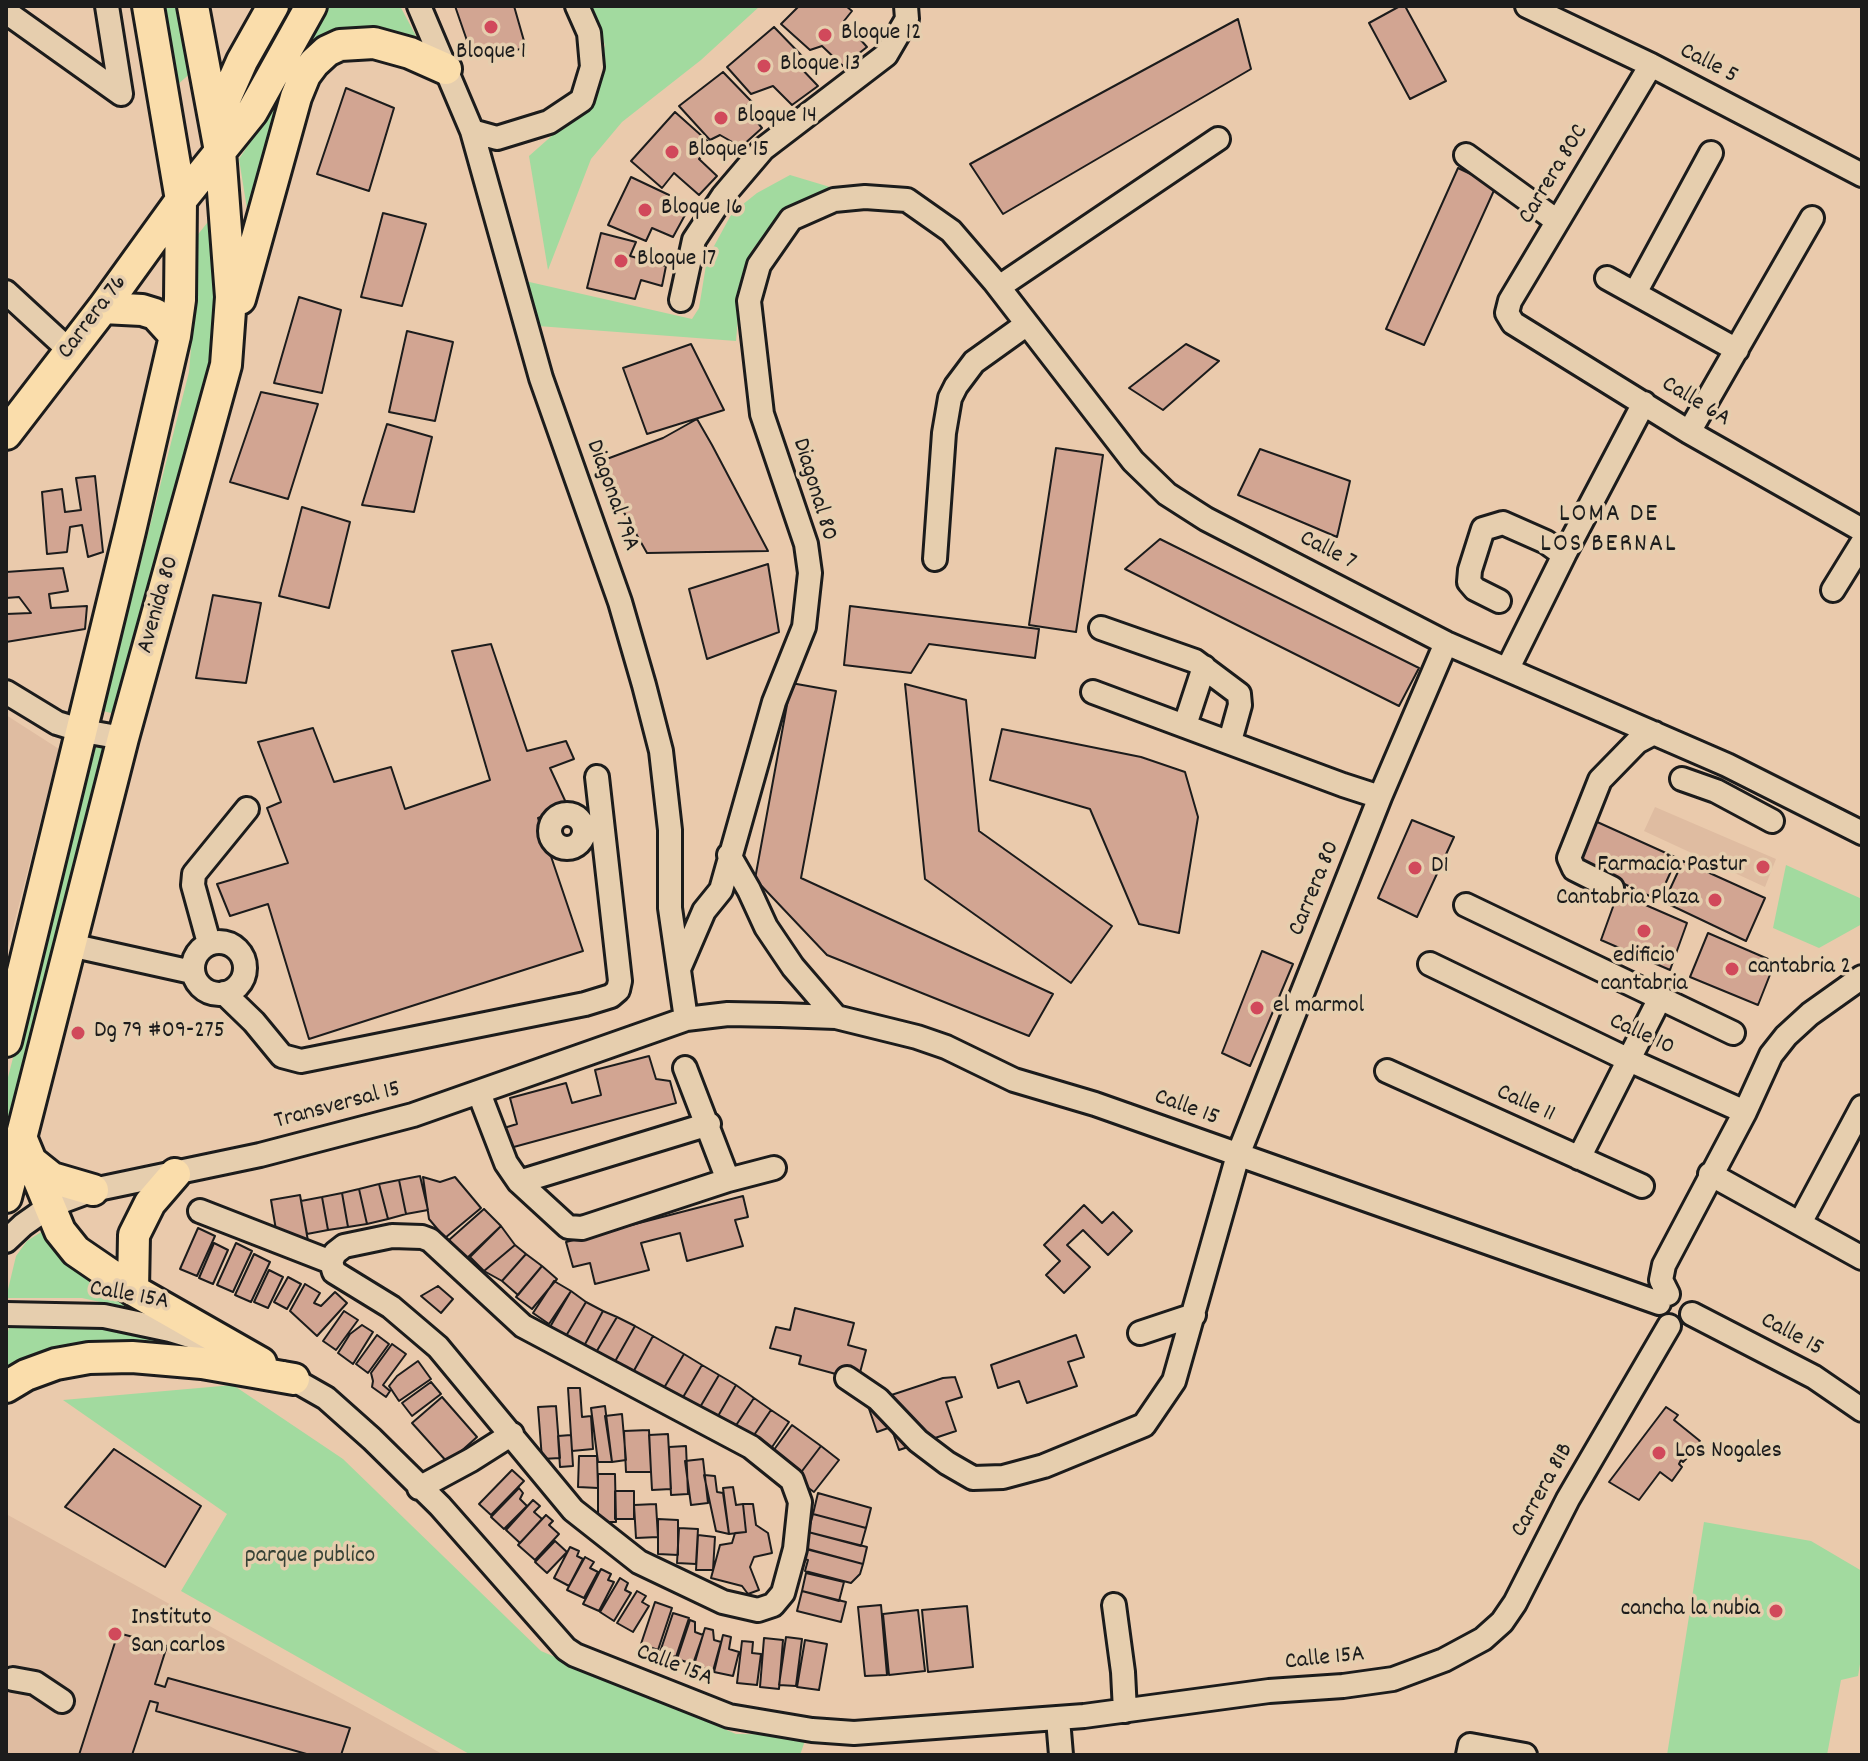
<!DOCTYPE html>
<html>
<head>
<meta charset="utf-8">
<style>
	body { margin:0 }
	#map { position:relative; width:1868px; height:1761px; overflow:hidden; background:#eacaac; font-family:Dekko,sans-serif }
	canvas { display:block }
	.frame { position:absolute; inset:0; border:8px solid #1c1c1c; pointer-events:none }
</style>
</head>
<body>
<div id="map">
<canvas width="1868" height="1761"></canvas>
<div class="frame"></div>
</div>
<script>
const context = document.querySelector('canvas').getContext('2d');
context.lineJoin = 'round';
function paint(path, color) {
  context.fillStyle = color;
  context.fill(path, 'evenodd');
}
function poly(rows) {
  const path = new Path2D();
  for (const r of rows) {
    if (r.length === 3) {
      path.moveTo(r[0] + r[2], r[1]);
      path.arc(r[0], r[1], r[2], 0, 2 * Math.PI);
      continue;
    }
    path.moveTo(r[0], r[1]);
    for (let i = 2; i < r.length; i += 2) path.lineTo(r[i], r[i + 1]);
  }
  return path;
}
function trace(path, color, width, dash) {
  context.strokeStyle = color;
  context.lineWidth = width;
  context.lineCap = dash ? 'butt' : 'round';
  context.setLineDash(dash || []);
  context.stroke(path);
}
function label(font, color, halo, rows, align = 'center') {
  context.font = font + ' Dekko,sans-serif';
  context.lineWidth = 7;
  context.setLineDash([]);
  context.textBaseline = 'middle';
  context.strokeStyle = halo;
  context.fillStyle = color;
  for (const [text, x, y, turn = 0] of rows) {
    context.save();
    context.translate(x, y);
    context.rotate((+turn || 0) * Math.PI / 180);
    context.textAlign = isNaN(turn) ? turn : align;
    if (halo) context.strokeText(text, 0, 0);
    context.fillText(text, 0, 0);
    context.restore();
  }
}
paint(poly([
	[6,715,59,749,6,955],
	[1655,807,1776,859,1765,887,1644,831],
	[6,1514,444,1755,6,1755]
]), '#dfbca1');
paint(poly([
	[162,6,184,6,195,69,175,87],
	[328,6,400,6,422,47,383,33,353,28,330,31,298,60],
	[588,6,760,6,701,60,622,122,591,159,548,270,529,156,590,102,605,45],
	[280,97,251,234,239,159],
	[790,175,830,187,783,211,752,250,741,284,736,341,538,326,525,281,692,319,699,308,707,259,732,213,757,193],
	[211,218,215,290,215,342,209,378,119,715,103,711,189,372,196,289,192,242],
	[93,747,111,749,6,1155,6,1085],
	[1786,865,1862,899,1862,924,1819,948,1773,928],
	[49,1227,59,1255,89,1275,168,1317,82,1298,6,1298,16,1256,27,1241],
	[59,1325,108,1328,163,1339,215,1358,6,1374,6,1338,9,1328],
	[233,1385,343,1459,541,1651,736,1734,807,1735,800,1755,471,1755,181,1591,227,1514,63,1400],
	[1704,1522,1811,1541,1862,1571,1862,1652,1858,1676,1841,1680,1827,1755,1667,1755]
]), '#a2da9f');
const building = poly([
	[455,6,514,6,526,48,473,58,455,6],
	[799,6,846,6,852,11,844,21,867,47,843,66,822,46,810,50,781,24,799,6],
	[1400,6,1405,6,1446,81,1410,99,1369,23,1400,6],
	[1238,19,1251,69,1003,214,970,164,1238,19],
	[774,27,803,57,798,65,818,86,792,105,773,86,751,94,727,67,774,27],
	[723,72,752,102,745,107,762,128,741,147,720,135,710,140,679,106,723,72],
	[346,88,394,108,369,191,317,174,346,88],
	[675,112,712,145,699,159,717,176,699,195,674,173,662,188,631,161,675,112],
	[1458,168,1496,186,1424,345,1386,329,1458,168],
	[631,177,669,195,665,205,685,215,673,237,652,228,646,241,608,225,631,177],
	[383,213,426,224,402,306,361,297,383,213],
	[601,233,636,242,630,256,666,266,662,286,641,280,635,299,587,288,601,233],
	[299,297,341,310,322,393,274,383,299,297],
	[407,331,453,342,435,421,389,412,407,331],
	[691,344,724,410,647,434,623,368,691,344],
	[1186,344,1219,361,1163,410,1129,388,1186,344],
	[261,392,318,404,288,499,230,482,261,392],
	[697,419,712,445,768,551,647,553,596,463,663,438,697,419],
	[387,424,432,437,414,512,362,505,387,424],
	[1056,448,1103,455,1076,632,1029,625,1056,448],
	[1260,449,1350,481,1337,537,1238,495,1260,449],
	[95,476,103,552,88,557,82,525,70,527,67,552,47,554,42,492,62,489,65,512,81,510,76,478,95,476],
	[302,507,350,522,329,608,279,596,302,507],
	[1160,539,1419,668,1399,706,1125,569,1160,539],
	[768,564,779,632,707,659,689,589,768,564],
	[63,568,68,591,49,594,51,608,87,606,85,629,6,642,6,614,31,613,19,597,6,598,6,572,63,568],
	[213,595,261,603,246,683,196,678,213,595],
	[850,606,1039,629,1035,658,929,644,911,673,844,665,850,606],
	[491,644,527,751,566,741,574,759,550,768,568,807,538,818,583,951,309,1039,268,904,230,916,217,884,288,863,267,808,281,802,258,742,313,728,334,782,391,767,405,809,490,780,452,651,491,644],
	[791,683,836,691,801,878,1053,994,1029,1036,827,955,755,879,791,683],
	[905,684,966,700,979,831,1112,926,1071,983,925,879,905,684],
	[1002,729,1141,757,1185,772,1198,817,1179,933,1139,924,1090,809,990,780,1002,729],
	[1412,820,1454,837,1417,917,1378,898,1412,820],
	[1595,821,1677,858,1658,900,1576,861,1595,821],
	[1683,861,1765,898,1746,941,1664,902,1683,861],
	[1618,893,1687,923,1670,970,1601,940,1618,893],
	[1708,933,1775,962,1758,1005,1690,977,1708,933],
	[1262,951,1293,964,1250,1066,1222,1053,1262,951],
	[649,1056,656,1079,670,1081,676,1103,510,1148,504,1128,517,1124,510,1098,566,1083,572,1103,601,1095,595,1070,649,1056],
	[420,1176,428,1210,406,1214,399,1180,420,1176],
	[423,1177,440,1182,455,1177,481,1208,445,1238,429,1219,423,1177],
	[399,1180,406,1214,388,1219,379,1184,399,1180],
	[379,1184,388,1219,367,1224,359,1189,379,1184],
	[359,1189,367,1224,348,1227,342,1193,359,1189],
	[342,1193,348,1227,328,1230,322,1197,342,1193],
	[300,1195,308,1241,277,1236,271,1200,300,1195],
	[743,1196,748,1217,735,1220,743,1246,687,1261,680,1233,641,1243,649,1270,595,1284,590,1263,573,1267,566,1242,743,1196],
	[322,1197,328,1230,307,1234,301,1201,322,1197],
	[1084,1205,1102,1223,1113,1212,1132,1231,1108,1255,1083,1230,1067,1245,1090,1267,1064,1293,1046,1275,1060,1261,1044,1245,1084,1205],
	[484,1209,501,1226,466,1259,449,1240,484,1209],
	[501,1226,515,1245,484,1271,470,1257,501,1226],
	[198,1228,215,1236,197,1276,180,1269,198,1228],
	[214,1243,228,1250,213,1284,199,1278,214,1243],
	[236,1243,252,1251,233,1292,217,1285,236,1243],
	[515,1245,526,1254,502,1281,484,1271,515,1245],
	[254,1254,270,1262,251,1302,235,1295,254,1254],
	[526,1254,542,1266,518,1295,502,1281,526,1254],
	[542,1266,557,1279,532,1309,516,1297,542,1266],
	[269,1270,283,1277,268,1308,254,1302,269,1270],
	[288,1277,301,1284,287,1309,274,1302,288,1277],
	[554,1281,571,1291,549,1324,533,1313,554,1281],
	[305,1284,320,1293,314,1303,321,1306,335,1292,347,1303,317,1336,290,1311,305,1284],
	[438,1286,453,1299,441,1313,421,1296,438,1286],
	[571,1291,586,1302,566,1336,550,1327,571,1291],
	[586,1302,603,1311,584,1346,566,1336,586,1302],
	[795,1308,854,1323,848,1345,866,1350,858,1380,799,1364,801,1356,770,1348,776,1327,790,1330,795,1308],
	[344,1311,358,1320,336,1350,323,1341,344,1311],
	[603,1311,617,1317,595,1354,584,1346,603,1311],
	[617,1317,635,1326,613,1365,595,1354,617,1317],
	[362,1325,373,1332,353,1364,338,1353,350,1334,362,1325],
	[635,1326,653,1336,631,1376,613,1365,635,1326],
	[377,1335,389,1344,368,1373,356,1364,377,1335],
	[1076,1335,1084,1357,1068,1362,1077,1386,1027,1403,1019,1381,998,1388,991,1365,1076,1335],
	[653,1336,684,1354,661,1393,631,1376,653,1336],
	[392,1344,406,1354,383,1385,390,1391,386,1397,372,1387,373,1381,371,1373,392,1344],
	[684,1354,702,1365,679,1404,661,1393,684,1354],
	[418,1361,431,1379,399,1401,389,1386,397,1376,418,1361],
	[702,1365,719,1375,696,1414,679,1404,702,1365],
	[719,1375,736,1385,714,1423,696,1414,719,1375],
	[955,1377,962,1397,946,1402,956,1431,899,1450,891,1427,877,1432,867,1403,943,1378,955,1377],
	[431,1382,441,1394,412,1416,402,1403,431,1382],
	[736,1385,754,1398,731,1433,714,1423,736,1385],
	[568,1388,580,1388,582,1417,591,1416,593,1449,572,1451,568,1388],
	[442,1397,477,1437,448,1463,412,1423,442,1397],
	[754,1398,771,1410,748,1444,731,1433,754,1398],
	[556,1406,560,1458,542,1459,538,1407,556,1406],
	[605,1406,612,1462,598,1462,591,1408,605,1406],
	[1666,1407,1678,1415,1674,1420,1700,1441,1691,1454,1687,1452,1684,1456,1687,1458,1683,1462,1681,1460,1679,1464,1682,1467,1672,1481,1660,1472,1639,1500,1609,1482,1666,1407],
	[771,1410,789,1422,766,1456,748,1444,771,1410],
	[622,1414,626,1460,612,1462,605,1416,622,1414],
	[792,1425,821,1446,796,1479,768,1458,792,1425],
	[649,1430,651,1472,626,1472,624,1431,649,1430],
	[668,1434,671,1489,652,1490,649,1435,668,1434],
	[571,1435,573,1466,560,1467,558,1436,571,1435],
	[686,1446,688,1494,671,1495,669,1447,686,1446],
	[821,1446,839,1460,814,1492,796,1479,821,1446],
	[114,1449,201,1506,165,1567,65,1507,114,1449],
	[579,1456,597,1456,598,1488,578,1487,579,1456],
	[703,1459,708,1503,691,1505,685,1461,703,1459],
	[512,1470,524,1481,491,1515,479,1504,512,1470],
	[598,1474,615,1474,616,1522,598,1522,598,1474],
	[704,1475,715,1476,717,1492,723,1493,729,1534,716,1531,704,1475],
	[733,1487,736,1505,743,1504,746,1532,729,1534,723,1488,733,1487],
	[519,1488,523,1493,520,1499,527,1506,504,1529,491,1517,519,1488],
	[615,1491,634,1491,634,1519,615,1519,615,1491],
	[818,1493,871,1508,866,1528,813,1514,818,1493],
	[533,1500,540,1506,534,1512,542,1519,520,1543,506,1530,533,1500],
	[656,1504,658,1537,636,1538,634,1505,656,1504],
	[743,1504,753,1504,756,1525,768,1533,772,1553,754,1557,750,1567,759,1590,748,1594,742,1586,711,1578,720,1545,732,1543,735,1533,746,1532,743,1504],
	[813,1514,866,1528,861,1546,808,1532,813,1514],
	[546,1515,553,1521,549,1525,559,1534,535,1560,518,1545,546,1515],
	[658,1519,678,1520,678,1555,658,1554,658,1519],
	[679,1528,698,1529,696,1564,677,1563,679,1528],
	[808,1532,867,1547,863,1564,804,1548,808,1532],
	[698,1535,715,1537,713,1570,696,1570,698,1535],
	[555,1541,567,1552,547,1573,535,1562,555,1541],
	[570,1547,579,1551,577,1556,583,1559,569,1586,554,1578,570,1547],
	[802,1548,863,1564,860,1574,851,1583,805,1571,808,1560,799,1558,802,1548],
	[585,1557,594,1562,590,1568,598,1572,584,1598,567,1590,585,1557],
	[601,1569,611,1574,608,1580,614,1582,599,1611,583,1604,601,1569],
	[806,1573,844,1582,839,1601,802,1591,806,1573],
	[620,1578,628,1583,625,1590,631,1593,614,1621,600,1612,620,1578],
	[637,1591,646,1596,642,1602,649,1606,633,1632,617,1623,637,1591],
	[802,1591,846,1602,841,1622,797,1611,802,1591],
	[655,1602,672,1608,658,1650,641,1644,655,1602],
	[881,1605,887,1675,865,1676,858,1607,881,1605],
	[967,1606,973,1667,928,1672,922,1610,967,1606],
	[918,1610,925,1671,889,1675,883,1614,918,1610],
	[673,1613,689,1618,676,1657,660,1652,673,1613],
	[690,1620,695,1622,695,1632,703,1635,693,1664,677,1659,690,1620],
	[705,1628,713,1630,714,1640,721,1642,713,1671,694,1665,705,1628],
	[118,1633,167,1646,155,1684,165,1687,168,1678,350,1728,341,1755,310,1755,156,1711,158,1703,150,1701,132,1755,79,1755,118,1633],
	[723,1635,731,1637,729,1649,739,1652,733,1676,714,1672,723,1635],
	[786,1637,802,1639,796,1686,779,1685,786,1637],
	[764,1638,783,1640,779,1689,760,1687,764,1638],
	[805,1640,827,1644,819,1690,797,1687,805,1640],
	[742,1641,753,1642,752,1653,761,1654,757,1685,737,1683,742,1641]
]);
paint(building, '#d2a592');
trace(building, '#1c1c1c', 2);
const minor = poly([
	[107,6,121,94],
	[419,6,472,131,541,378,620,602,644,685,661,751,670,830,670,908,686,1019],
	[1527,6,1651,65,1862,175],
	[6,12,121,94],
	[1651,65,1510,301,1507,313,1513,323,1689,432,1862,530],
	[472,131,497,138,549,122,582,100,592,67,589,33,577,6],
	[1466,155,1557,221],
	[1607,278,1737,350],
	[999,287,1218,139],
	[6,292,70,351],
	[1635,293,1711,153],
	[681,300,694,240,723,196,763,149,886,55,907,19,906,6],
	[1689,432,1812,218],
	[935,559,944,433,950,398,956,386,974,362,1027,324],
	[1833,590,1862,543],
	[1499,601,1475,589,1469,582,1470,570,1483,529,1503,523,1546,542,1564,555],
	[1101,628,1195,661,1239,694,1240,705,1230,741],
	[1508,668,1564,555,1644,403],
	[6,692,57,723,83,731,123,738],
	[1093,692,1343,785,1380,797],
	[1185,725,1204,667],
	[1682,779,1716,791,1772,821],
	[567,831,17],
	[729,855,749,890,766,927,793,967,836,1017],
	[1612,888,1574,869,1569,858,1600,780,1637,742,1654,733],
	[1466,905,1733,1033],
	[219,968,26],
	[209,943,193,885,194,874,247,809],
	[70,945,192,972],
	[1430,964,1629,1060,1745,1112],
	[679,969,704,911,721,890,774,702,804,627,810,573,806,544,762,414,749,301,759,265,791,219,834,200,865,197,907,200,951,231,994,281,1133,461,1167,494,1206,519,1446,643,1727,765,1862,833],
	[224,993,254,1022,282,1056,301,1061,585,1004,611,996,618,990,620,981,597,777],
	[1387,1071,1642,1186],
	[479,1093,506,1163,519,1182,568,1227,582,1228,728,1180,685,1068],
	[1579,1158,1660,998],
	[1710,1174,1862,1258],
	[728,1180,774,1168],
	[519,1182,709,1124],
	[200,1211,331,1262],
	[1800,1223,1862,1107],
	[392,1236,422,1237,430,1240,523,1326,751,1447,792,1480,800,1502,795,1549,783,1593,773,1605,758,1610,723,1602,639,1562,573,1510,438,1347,391,1307,334,1272,331,1262,335,1253,344,1246,392,1236],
	[6,1241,23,1225,50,1206,93,1190,260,1155,413,1115,686,1019,728,1014,780,1015,836,1017,917,1037,946,1047,1014,1080,1095,1104,1659,1303],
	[1668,1294,1661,1280,1664,1265,1745,1112,1771,1055,1786,1036,1810,1014,1862,977],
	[6,1314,104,1316,170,1330,203,1340],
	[1692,1314,1814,1377,1862,1410],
	[1140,1333,1194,1315],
	[282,1373,326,1398,372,1439,440,1506,566,1649,575,1655,729,1716,812,1730,854,1733,1084,1716,1269,1691,1343,1686,1393,1679,1444,1660,1483,1639,1502,1622,1515,1603,1568,1499,1669,1326],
	[847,1378,878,1399,918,1441,947,1463,973,1478,1003,1477,1044,1466,1144,1425,1174,1381,1238,1155,1380,797,1446,643],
	[419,1488,471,1460,512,1434],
	[1114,1605,1123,1672,1125,1711],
	[13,1679,35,1683,62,1701],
	[1058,1719,1061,1755],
	[1468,1755,1470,1745,1525,1755]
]);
const major = poly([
	[215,122,242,61,273,6],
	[240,299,296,97,305,75,314,63,327,51,340,45,374,43,410,53,446,69],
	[103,308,142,310,155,314,175,336],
	[6,434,103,308,181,200,252,112,311,6],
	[6,1041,130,531,175,336,180,300,181,200,148,6],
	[21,1137,60,1231,76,1251,133,1290,261,1363],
	[32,1162,52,1178,93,1190],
	[6,1197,123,738,226,365,231,297,220,151,193,6],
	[133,1290,134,1235,150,1203,175,1174],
	[6,1387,26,1375,56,1364,89,1358,132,1357,202,1363,294,1379]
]);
trace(minor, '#1c1c1c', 28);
trace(major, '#1c1c1c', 36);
trace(minor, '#e6ceae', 22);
trace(major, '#faddab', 30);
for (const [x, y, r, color] of [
	[491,27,8,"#d1495b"],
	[825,35,8,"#d1495b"],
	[764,66,8,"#d1495b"],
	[721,118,8,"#d1495b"],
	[672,152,8,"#d1495b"],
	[645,210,8,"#d1495b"],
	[621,261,8,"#d1495b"],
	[1763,867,8,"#d1495b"],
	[1415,868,8,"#d1495b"],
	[1715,900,8,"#d1495b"],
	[1644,931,8,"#d1495b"],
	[1732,969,8,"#d1495b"],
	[1257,1008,8,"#d1495b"],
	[78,1033,8,"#d1495b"],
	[1659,1453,8,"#d1495b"],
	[1776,1611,8,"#d1495b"],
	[115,1634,8,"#d1495b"]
]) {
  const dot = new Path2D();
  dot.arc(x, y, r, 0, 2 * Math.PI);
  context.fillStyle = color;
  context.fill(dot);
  trace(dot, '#e6ceae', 3);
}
label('24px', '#1c1c1c', '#e6ceae', [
	["Bloque 12",841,35],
	["Bloque 1",491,54,"center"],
	["Bloque 13",780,66],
	["Bloque 14",737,118],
	["Bloque 15",688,152],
	["Bloque 16",661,210],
	["Bloque 17",637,261],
	["Farmacia Pastur",1747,867,"right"],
	["D1",1431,868],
	["Cantabria Plaza",1699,900,"right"],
	["edificio",1644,958,"center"],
	["cantabria",1644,986,"center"],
	["cantabria 2",1748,969],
	["el marmol",1273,1008],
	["Dg 79 #09-275",94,1033],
	["Los Nogales",1675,1453],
	["cancha la nubia",1760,1611,"right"],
	["Instituto",131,1620],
	["San carlos",131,1648]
], 'left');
label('24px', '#1c1c1c', '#e6ceae', [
	["Calle 5",1708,65,27],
	["Carrera 80C",1555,175,-59],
	["Carrera 76",94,318,-53],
	["Calle 6A",1695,403,31],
	["Diagonal 80",813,490,73],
	["Diagonal 79A",611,496,70],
	["Calle 7",1327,552,27],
	["Avenida 80",160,605,-74],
	["Carrera 80",1316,889,-68],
	["Calle 10",1641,1036,25],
	["Calle 11",1525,1105,24],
	["Transversal 15",338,1107,-15],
	["Calle 15",1186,1109,20],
	["Calle 15A",129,1297,10],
	["Calle 15",1791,1336,28],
	["Carrera 81B",1544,1491,-61],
	["Calle 15A",1325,1660,-6],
	["Calle 15A",674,1667,21]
]);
label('24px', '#374236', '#e6ceae', [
	["parque publico",310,1558]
]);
context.letterSpacing = '2px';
label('26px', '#1c1c1c', '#e6ceae', [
	["LOMA DE",1609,516],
	["LOS BERNAL",1609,546]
]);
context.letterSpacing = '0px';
</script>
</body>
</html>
